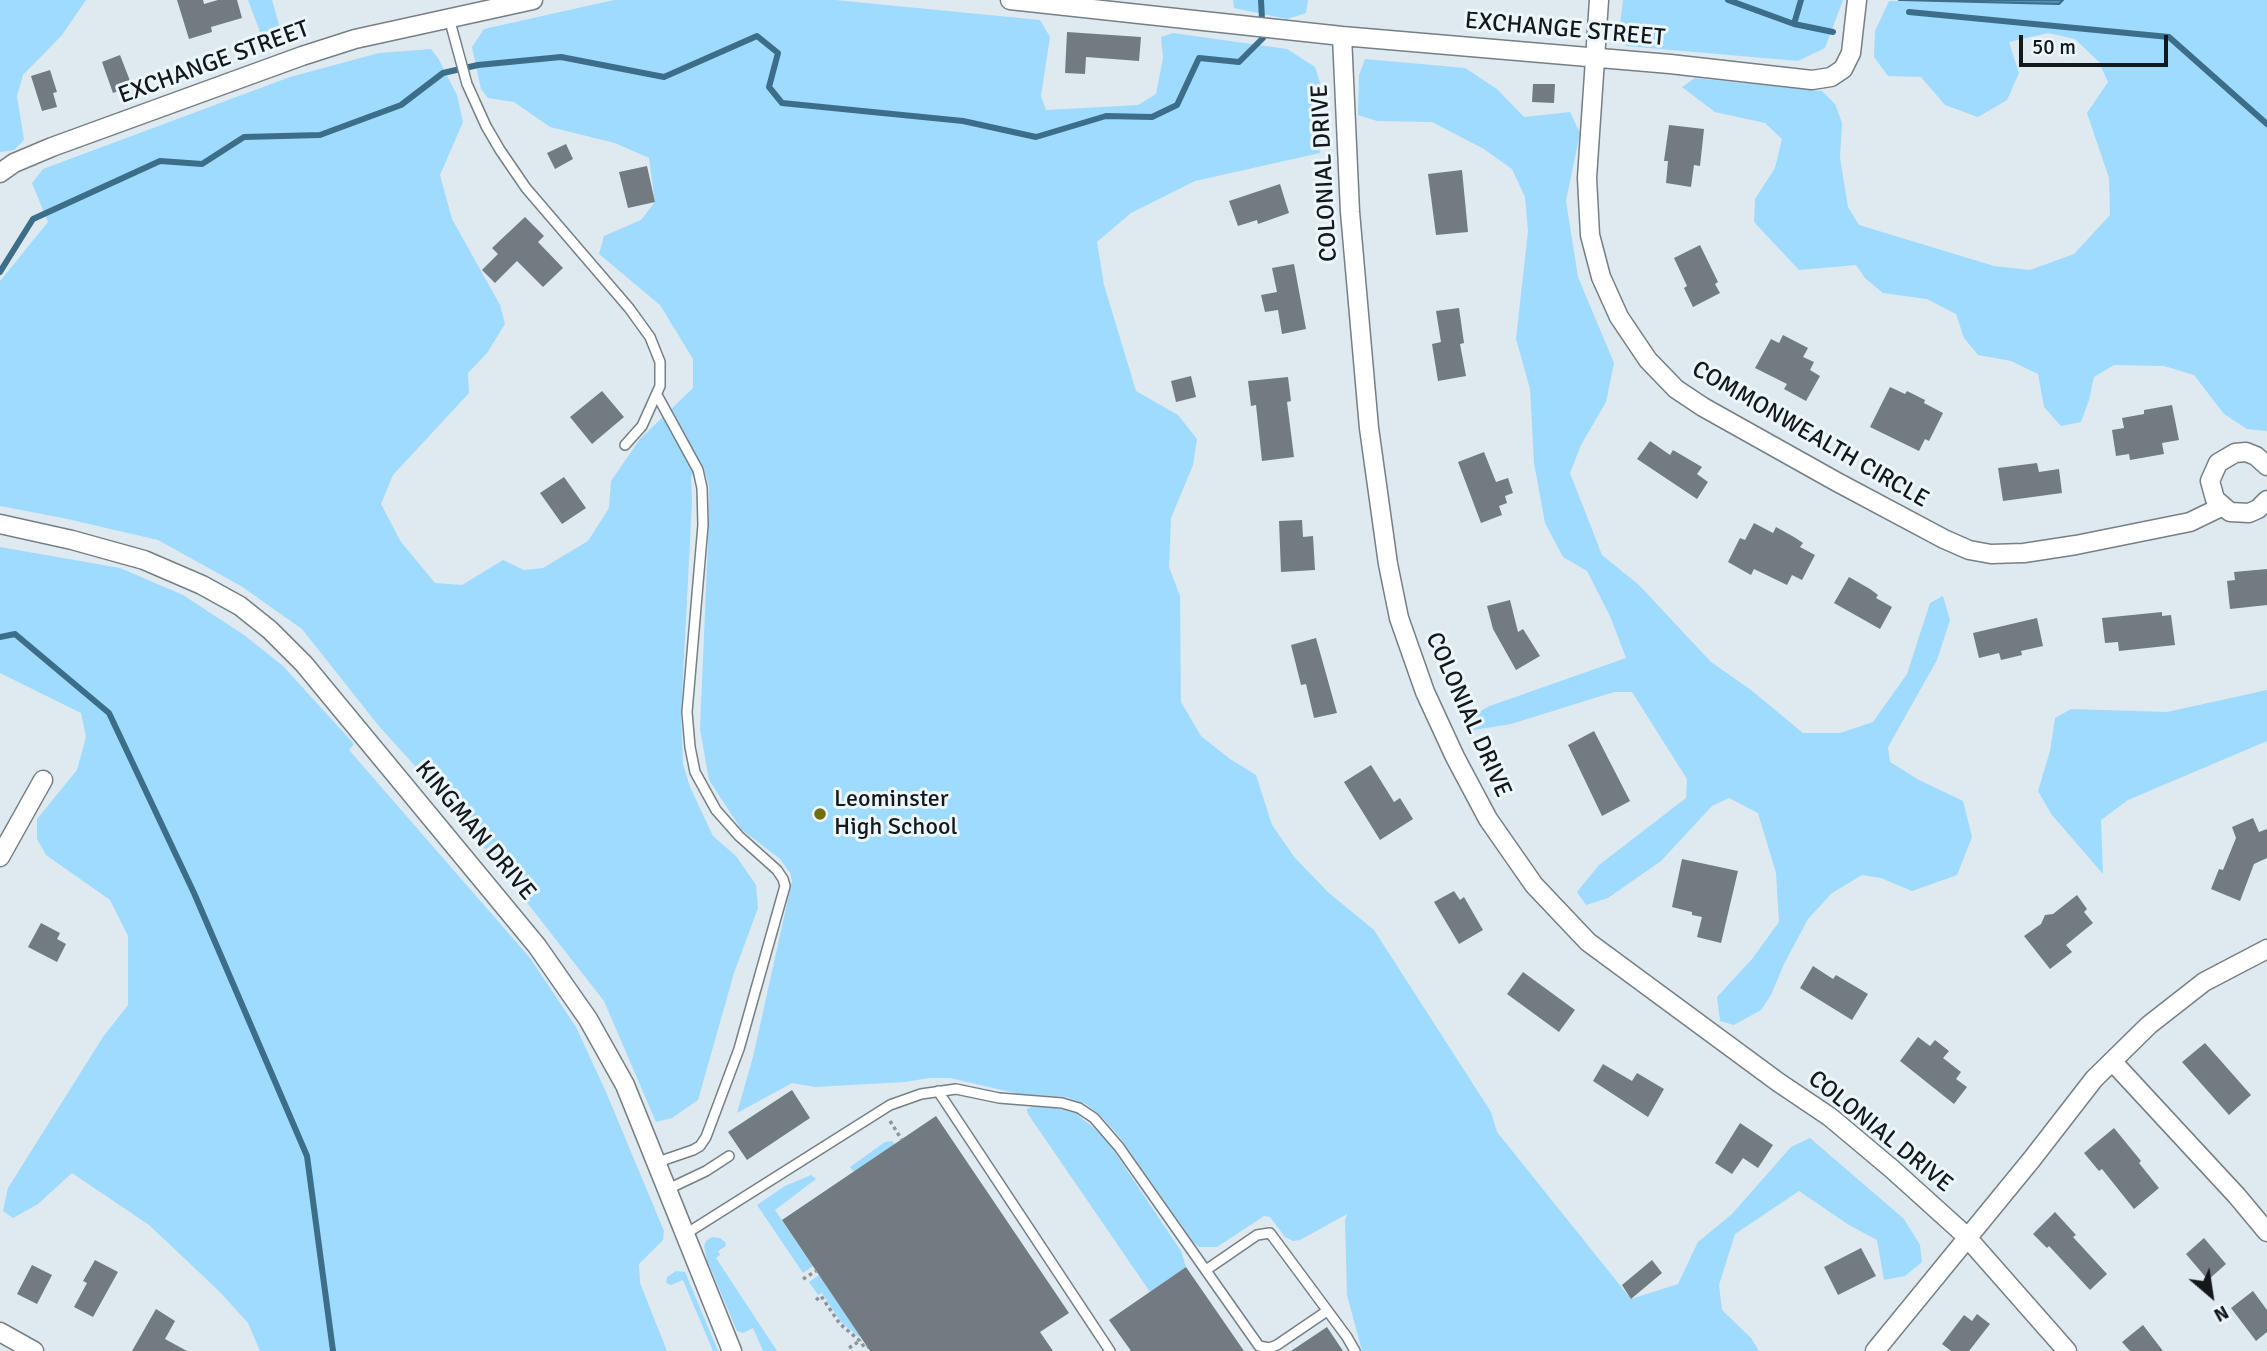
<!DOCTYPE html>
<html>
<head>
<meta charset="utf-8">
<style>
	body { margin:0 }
	#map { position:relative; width:2267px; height:1351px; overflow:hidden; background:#dee9f0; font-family:Signika,sans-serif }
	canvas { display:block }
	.north { position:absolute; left:2176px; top:1260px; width:70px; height:70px; -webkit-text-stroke:5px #ecf6fd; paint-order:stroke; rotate:151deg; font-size:19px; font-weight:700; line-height:28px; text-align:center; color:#14181a }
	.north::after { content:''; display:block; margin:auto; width:24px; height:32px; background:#14181a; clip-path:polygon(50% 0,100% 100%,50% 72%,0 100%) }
	.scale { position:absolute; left:2019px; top:35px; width:149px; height:32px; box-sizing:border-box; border:4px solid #14181a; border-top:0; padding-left:9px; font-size:21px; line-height:24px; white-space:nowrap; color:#14181a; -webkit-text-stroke:5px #ecf6fd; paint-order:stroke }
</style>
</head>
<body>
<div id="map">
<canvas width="2267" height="1351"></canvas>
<div class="north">N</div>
<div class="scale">50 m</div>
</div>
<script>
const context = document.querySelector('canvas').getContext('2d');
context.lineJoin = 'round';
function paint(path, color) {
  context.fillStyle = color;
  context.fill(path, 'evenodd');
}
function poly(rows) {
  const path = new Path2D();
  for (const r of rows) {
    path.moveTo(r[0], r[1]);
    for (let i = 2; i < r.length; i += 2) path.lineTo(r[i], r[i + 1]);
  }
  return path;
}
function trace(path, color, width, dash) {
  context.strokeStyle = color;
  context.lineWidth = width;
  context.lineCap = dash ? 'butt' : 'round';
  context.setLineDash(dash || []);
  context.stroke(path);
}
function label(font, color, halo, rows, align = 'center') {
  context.font = font + ' Signika,sans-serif';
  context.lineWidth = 6;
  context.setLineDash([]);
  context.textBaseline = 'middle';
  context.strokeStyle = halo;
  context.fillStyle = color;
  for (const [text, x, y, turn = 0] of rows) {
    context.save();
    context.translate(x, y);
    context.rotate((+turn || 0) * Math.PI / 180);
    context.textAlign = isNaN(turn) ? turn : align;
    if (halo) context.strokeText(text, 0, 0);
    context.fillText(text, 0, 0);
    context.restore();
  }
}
paint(poly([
	[0,0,86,0,62,35,23,75,17,96,24,140,14,150,0,152],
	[248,0,272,0,280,28,276,41,263,40],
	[614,0,835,0,1040,20,1050,37,1041,96,1046,110,1138,105,1156,94,1163,58,1161,37,1173,33,1287,49,1315,67,1322,89,1324,121,1320,153,1195,181,1131,213,1097,242,1104,285,1136,391,1178,415,1197,439,1193,465,1171,518,1169,567,1180,596,1181,702,1201,736,1230,759,1256,775,1272,825,1295,858,1329,893,1374,930,1491,1112,1497,1132,1631,1299,1678,1284,1698,1242,1732,1214,1791,1147,1810,1138,1904,1219,1920,1245,1922,1262,1905,1276,1884,1280,1877,1240,1849,1225,1799,1191,1735,1234,1719,1285,1722,1310,1751,1338,1759,1351,1362,1351,1347,1295,1345,1221,1347,1214,1300,1240,1293,1241,1285,1237,1270,1217,1264,1216,1217,1247,1199,1247,1194,1243,1118,1135,1101,1116,1086,1104,1066,1097,1019,1094,950,1078,929,1078,905,1082,815,1087,792,1083,737,1113,753,1057,792,881,790,873,780,859,741,829,709,780,700,729,709,518,709,486,703,466,691,476,692,502,681,716,683,764,690,787,713,836,736,856,756,885,758,908,734,973,698,1100,672,1118,656,1122,604,1001,453,808,378,725,302,629,241,586,158,540,63,518,0,506,0,281,48,222,32,183,43,169,290,77,379,53,431,49,438,58,457,95,463,122,440,175,452,219,500,305,505,324,487,353,468,373,469,393,393,475,381,504,401,542,435,583,462,585,503,560,524,570,543,568,588,541,609,508,611,481,640,439,693,388,693,359,660,305,599,254,604,236,641,220,655,202,649,158,615,143,550,127,514,102,488,98,481,89,472,47,484,29],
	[1233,0,1308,0,1306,13,1287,19,1234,8],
	[1623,0,1843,0,1825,48,1798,61,1626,46,1619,33],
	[2063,0,2267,0,2267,431,2247,429,2224,414,2194,375,2164,366,2114,365,2094,377,2089,400,2081,422,2061,426,2044,407,2038,374,2011,361,1978,355,1964,338,1956,314,1927,299,1883,293,1865,278,1856,265,1799,270,1754,222,1755,199,1775,168,1782,139,1765,123,1715,112,1682,87,1695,78,1822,91,1835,104,1842,123,1840,158,1848,207,1859,225,1994,266,2030,270,2074,254,2110,215,2109,178,2087,113,2108,82,2099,62,2075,39,2048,33,2009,42,2019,73,2007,100,1978,117,1945,105,1921,77,1888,76,1874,57,1875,31,1889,1,2059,3],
	[1365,59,1465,68,1497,89,1524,117,1570,112,1580,133,1566,201,1578,277,1614,363,1606,402,1581,445,1570,473,1602,555,1639,585,1711,662,1751,690,1803,733,1840,733,1873,722,1907,674,1930,603,1943,596,1950,620,1937,660,1888,747,1890,762,1919,780,1963,801,1972,837,1957,875,1912,891,1881,878,1862,875,1832,893,1808,919,1783,966,1771,995,1761,1010,1734,1025,1720,1021,1717,997,1752,959,1779,922,1776,873,1758,813,1729,798,1712,806,1661,861,1608,898,1586,905,1577,892,1599,865,1686,798,1687,779,1632,692,1614,692,1511,724,1468,731,1467,720,1487,707,1626,658,1610,616,1587,571,1563,557,1545,523,1534,463,1530,389,1516,339,1528,231,1525,197,1512,169,1484,149,1432,122,1377,121,1358,115,1359,75],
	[0,547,120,568,183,595,244,635,283,666,354,744,349,750,530,958,576,1027,606,1092,664,1231,663,1240,639,1264,640,1283,667,1351,260,1351,248,1323,220,1292,149,1225,72,1173,38,1204,13,1218,3,1211,8,1188,103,1037,128,1005,128,936,110,900,46,855,37,839,37,819,77,770,86,737,81,713,0,673],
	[2267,690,2267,741,2128,800,2101,820,2103,874,2052,815,2038,791,2050,751,2055,718,2071,709,2167,712],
	[1036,1105,1045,1105,1075,1113,1104,1136,1181,1251,1186,1267,1150,1292,1028,1114,1027,1109],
	[892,1141,895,1144,854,1172,850,1167,885,1142],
	[811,1175,816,1179,775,1210,813,1266,803,1273,757,1205,785,1186],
	[712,1237,720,1238,725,1242,726,1246,718,1251,720,1255,716,1258,777,1351,763,1351,753,1328,743,1333,737,1331,707,1260,704,1246,706,1241],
	[676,1271,685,1272,718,1351,713,1351,683,1280,671,1285,666,1283,667,1277],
	[819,1275,860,1336,859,1337,841,1322,822,1293,818,1295,809,1282]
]), '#9fdbff');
const water = poly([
	[1899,0,2063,0,2059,4,1899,0]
]);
paint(water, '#4d93ba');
trace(water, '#3c6e8a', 2);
trace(poly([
	[1728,0,1794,24,1833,32],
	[1909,12,2169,37,2267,124],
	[1794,24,1801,0],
	[0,272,33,219,160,161,202,164,244,137,320,135,401,105,443,73,478,65,561,57,664,77,757,36,778,53,769,87,782,103,963,121,1036,137,1106,116,1152,117,1177,105,1199,58,1239,62,1263,38,1261,0],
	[0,637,15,634,109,713,194,893,307,1156,333,1351]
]), '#3c6e8a', 6);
paint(poly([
	[177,0,203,0,204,4,218,0,237,0,242,18,211,27,212,32,189,39],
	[1067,32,1141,37,1139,61,1086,57,1085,74,1065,73],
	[120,55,132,86,113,93,102,62],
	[50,70,57,92,53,93,57,107,42,111,31,76],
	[1533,84,1555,84,1554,103,1532,102],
	[1669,125,1704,129,1700,166,1694,165,1691,187,1666,183,1668,161,1664,161],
	[566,144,573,159,555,169,547,153],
	[647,166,655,202,628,208,619,172],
	[1462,170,1468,232,1436,235,1428,174],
	[1280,184,1289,213,1258,224,1257,220,1238,226,1229,201],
	[525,217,544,236,538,242,563,268,543,287,517,261,495,283,482,270,498,254,492,248],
	[1700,245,1718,282,1715,284,1720,293,1693,307,1684,288,1687,286,1674,258],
	[1294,264,1306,329,1282,334,1278,310,1265,312,1261,295,1277,292,1272,268],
	[1459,308,1464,343,1460,344,1466,376,1438,381,1432,344,1441,342,1436,311],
	[1783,335,1808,348,1803,357,1814,362,1810,370,1820,376,1806,401,1784,389,1787,384,1755,368,1771,339,1779,343],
	[1191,376,1196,397,1176,402,1171,381],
	[1288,377,1291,401,1287,402,1294,457,1262,461,1256,405,1251,406,1248,381],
	[1890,387,1905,394,1907,391,1925,400,1924,403,1943,413,1929,441,1925,439,1919,451,1870,427],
	[602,391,624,417,592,444,570,417],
	[2172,405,2179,440,2162,443,2164,454,2130,460,2129,454,2116,456,2112,430,2124,428,2122,418,2144,414,2144,410],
	[1650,441,1670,455,1673,450,1702,467,1697,474,1708,482,1697,499,1637,459],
	[1484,452,1496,482,1508,478,1513,493,1505,496,1507,503,1499,506,1502,515,1481,523,1458,462],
	[2037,463,2039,472,2059,469,2062,493,2003,501,1998,468],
	[564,477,586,508,562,524,540,493],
	[1302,520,1303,537,1313,536,1315,570,1281,572,1279,521],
	[1754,523,1773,533,1776,527,1794,537,1803,543,1800,547,1815,555,1802,580,1792,575,1787,585,1754,569,1751,575,1728,562,1740,538,1745,540],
	[2267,569,2267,605,2230,609,2227,581,2235,580,2234,572],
	[1849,577,1870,589,1878,595,1876,598,1892,607,1880,629,1834,603],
	[1510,600,1518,632,1523,629,1540,656,1516,670,1493,629,1487,606],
	[2162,612,2162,616,2171,615,2175,645,2119,651,2118,642,2105,643,2102,618],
	[2037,618,2043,646,2021,651,2022,655,2001,660,1999,653,1979,658,1973,633],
	[1316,638,1337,713,1314,718,1306,684,1301,685,1291,645],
	[1594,731,1630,801,1602,816,1568,745],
	[1371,765,1394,802,1400,798,1413,819,1380,840,1344,782],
	[2253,818,2259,832,2267,829,2267,858,2254,864,2240,901,2211,889,2219,869,2223,870,2236,838,2232,827],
	[1682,859,1738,871,1721,943,1697,937,1702,917,1692,915,1692,912,1672,907],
	[1454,891,1460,900,1464,897,1483,930,1459,944,1434,902],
	[2077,895,2087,909,2084,912,2093,923,2066,945,2072,952,2050,969,2024,936,2041,924,2045,915,2053,914],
	[41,923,60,933,57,939,66,944,57,962,28,947],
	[1813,966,1833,979,1836,975,1868,994,1852,1020,1800,988],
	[1523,972,1575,1010,1559,1032,1507,994],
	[1918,1037,1930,1046,1935,1040,1949,1051,1943,1058,1961,1072,1956,1079,1967,1087,1954,1104,1900,1061],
	[2205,1043,2251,1095,2229,1115,2182,1062],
	[1603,1064,1632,1081,1637,1073,1664,1089,1648,1117,1593,1081],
	[792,1090,810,1118,747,1160,728,1132],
	[936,1116,1069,1313,1040,1332,1053,1351,870,1351,782,1220],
	[1740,1123,1773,1145,1758,1168,1743,1158,1732,1174,1715,1163],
	[2114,1128,2141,1161,2139,1163,2159,1188,2134,1209,2102,1169,2099,1171,2084,1153],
	[2055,1212,2076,1235,2073,1237,2107,1274,2090,1290,2049,1246,2047,1248,2033,1234],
	[2204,1238,2226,1264,2208,1280,2186,1254],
	[1861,1248,1876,1276,1838,1295,1824,1267],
	[95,1260,118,1272,93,1317,74,1307,87,1283,83,1281],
	[1652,1260,1662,1273,1631,1299,1622,1285],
	[32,1265,52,1275,37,1304,17,1294],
	[1186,1267,1244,1351,1131,1351,1109,1320],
	[2253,1291,2267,1310,2267,1332,2256,1341,2231,1308],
	[156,1309,175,1321,165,1339,187,1351,132,1351],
	[1977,1314,1990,1324,1969,1351,1951,1351,1942,1344,1964,1315,1972,1321],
	[2143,1325,2163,1351,2130,1351,2122,1342],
	[1327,1327,1343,1351,1291,1351]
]), '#727b81');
const service = poly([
	[449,18,467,84,486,126,500,150,526,188,629,308,650,337,660,362,660,386,642,426,625,445],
	[938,1091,1110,1351],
	[655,1163,693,1150,700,1146,706,1137,739,1049,785,886,783,879,777,870,739,836,716,810,695,772,690,747,687,712,703,525,702,488,698,470,657,395],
	[666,1190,706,1171,729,1156],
	[684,1235,890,1105,921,1094,956,1089,999,1098,1062,1103,1079,1108,1094,1118,1119,1147,1259,1346,1269,1348,1277,1345,1327,1311],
	[1206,1270,1257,1235,1270,1233,1347,1337,1355,1351]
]);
const minor = poly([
	[1010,0,1342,36,1670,64,1812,80,1831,77,1843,69,1851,53,1857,0],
	[1599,0,1587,178,1590,235,1601,277,1619,317,1648,360,1676,389,1703,407,1837,482,1944,539,1969,550,1991,554,2024,553,2076,545,2190,522,2221,507],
	[1342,36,1350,212,1369,428,1388,564,1399,618,1425,692,1455,757,1488,819,1534,885,1588,942,1778,1082,1830,1117,1892,1169,1964,1234,2067,1351],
	[0,173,14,163,52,147,302,56,355,39,533,0],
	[2267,466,2256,456,2246,452,2235,453,2218,463,2210,481,2215,499,2230,512,2249,513,2258,509,2267,500],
	[0,524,72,540,144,560,202,585,240,606,270,630,304,664,537,946,588,1019,625,1085,732,1351],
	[0,857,43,780],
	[2112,1061,2237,1196,2267,1232],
	[0,1332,34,1351],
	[1875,1351,2032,1159,2094,1079,2149,1025,2204,982,2267,949]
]);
trace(service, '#757f85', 12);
trace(minor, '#757f85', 21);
trace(poly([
	[890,1121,902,1140],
	[803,1279,816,1271],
	[816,1300,821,1296,840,1324,860,1341,865,1348,868,1347],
	[849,1348,861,1340]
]), '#8d959a', 3.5, [3.5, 3.5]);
trace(service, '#fff', 9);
trace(minor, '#fff', 18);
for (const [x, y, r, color] of [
	[820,814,7,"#736d0b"]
]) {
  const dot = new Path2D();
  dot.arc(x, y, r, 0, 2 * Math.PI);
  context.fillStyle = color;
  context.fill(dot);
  trace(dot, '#ecf6fd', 2.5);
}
label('24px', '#14181a', '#ecf6fd', [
	["EXCHANGE STREET",1565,30,5],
	["EXCHANGE STREET",214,63,-20],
	["COLONIAL DRIVE",1325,173,-93],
	["COMMONWEALTH CIRCLE",1810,435,30],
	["COLONIAL DRIVE",1468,715,66],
	["KINGMAN DRIVE",475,831,50],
	["COLONIAL DRIVE",1880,1132,39]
]);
label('24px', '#14181a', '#ecf6fd', [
	["Leominster",834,800],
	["High School",834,828]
], 'left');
</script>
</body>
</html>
